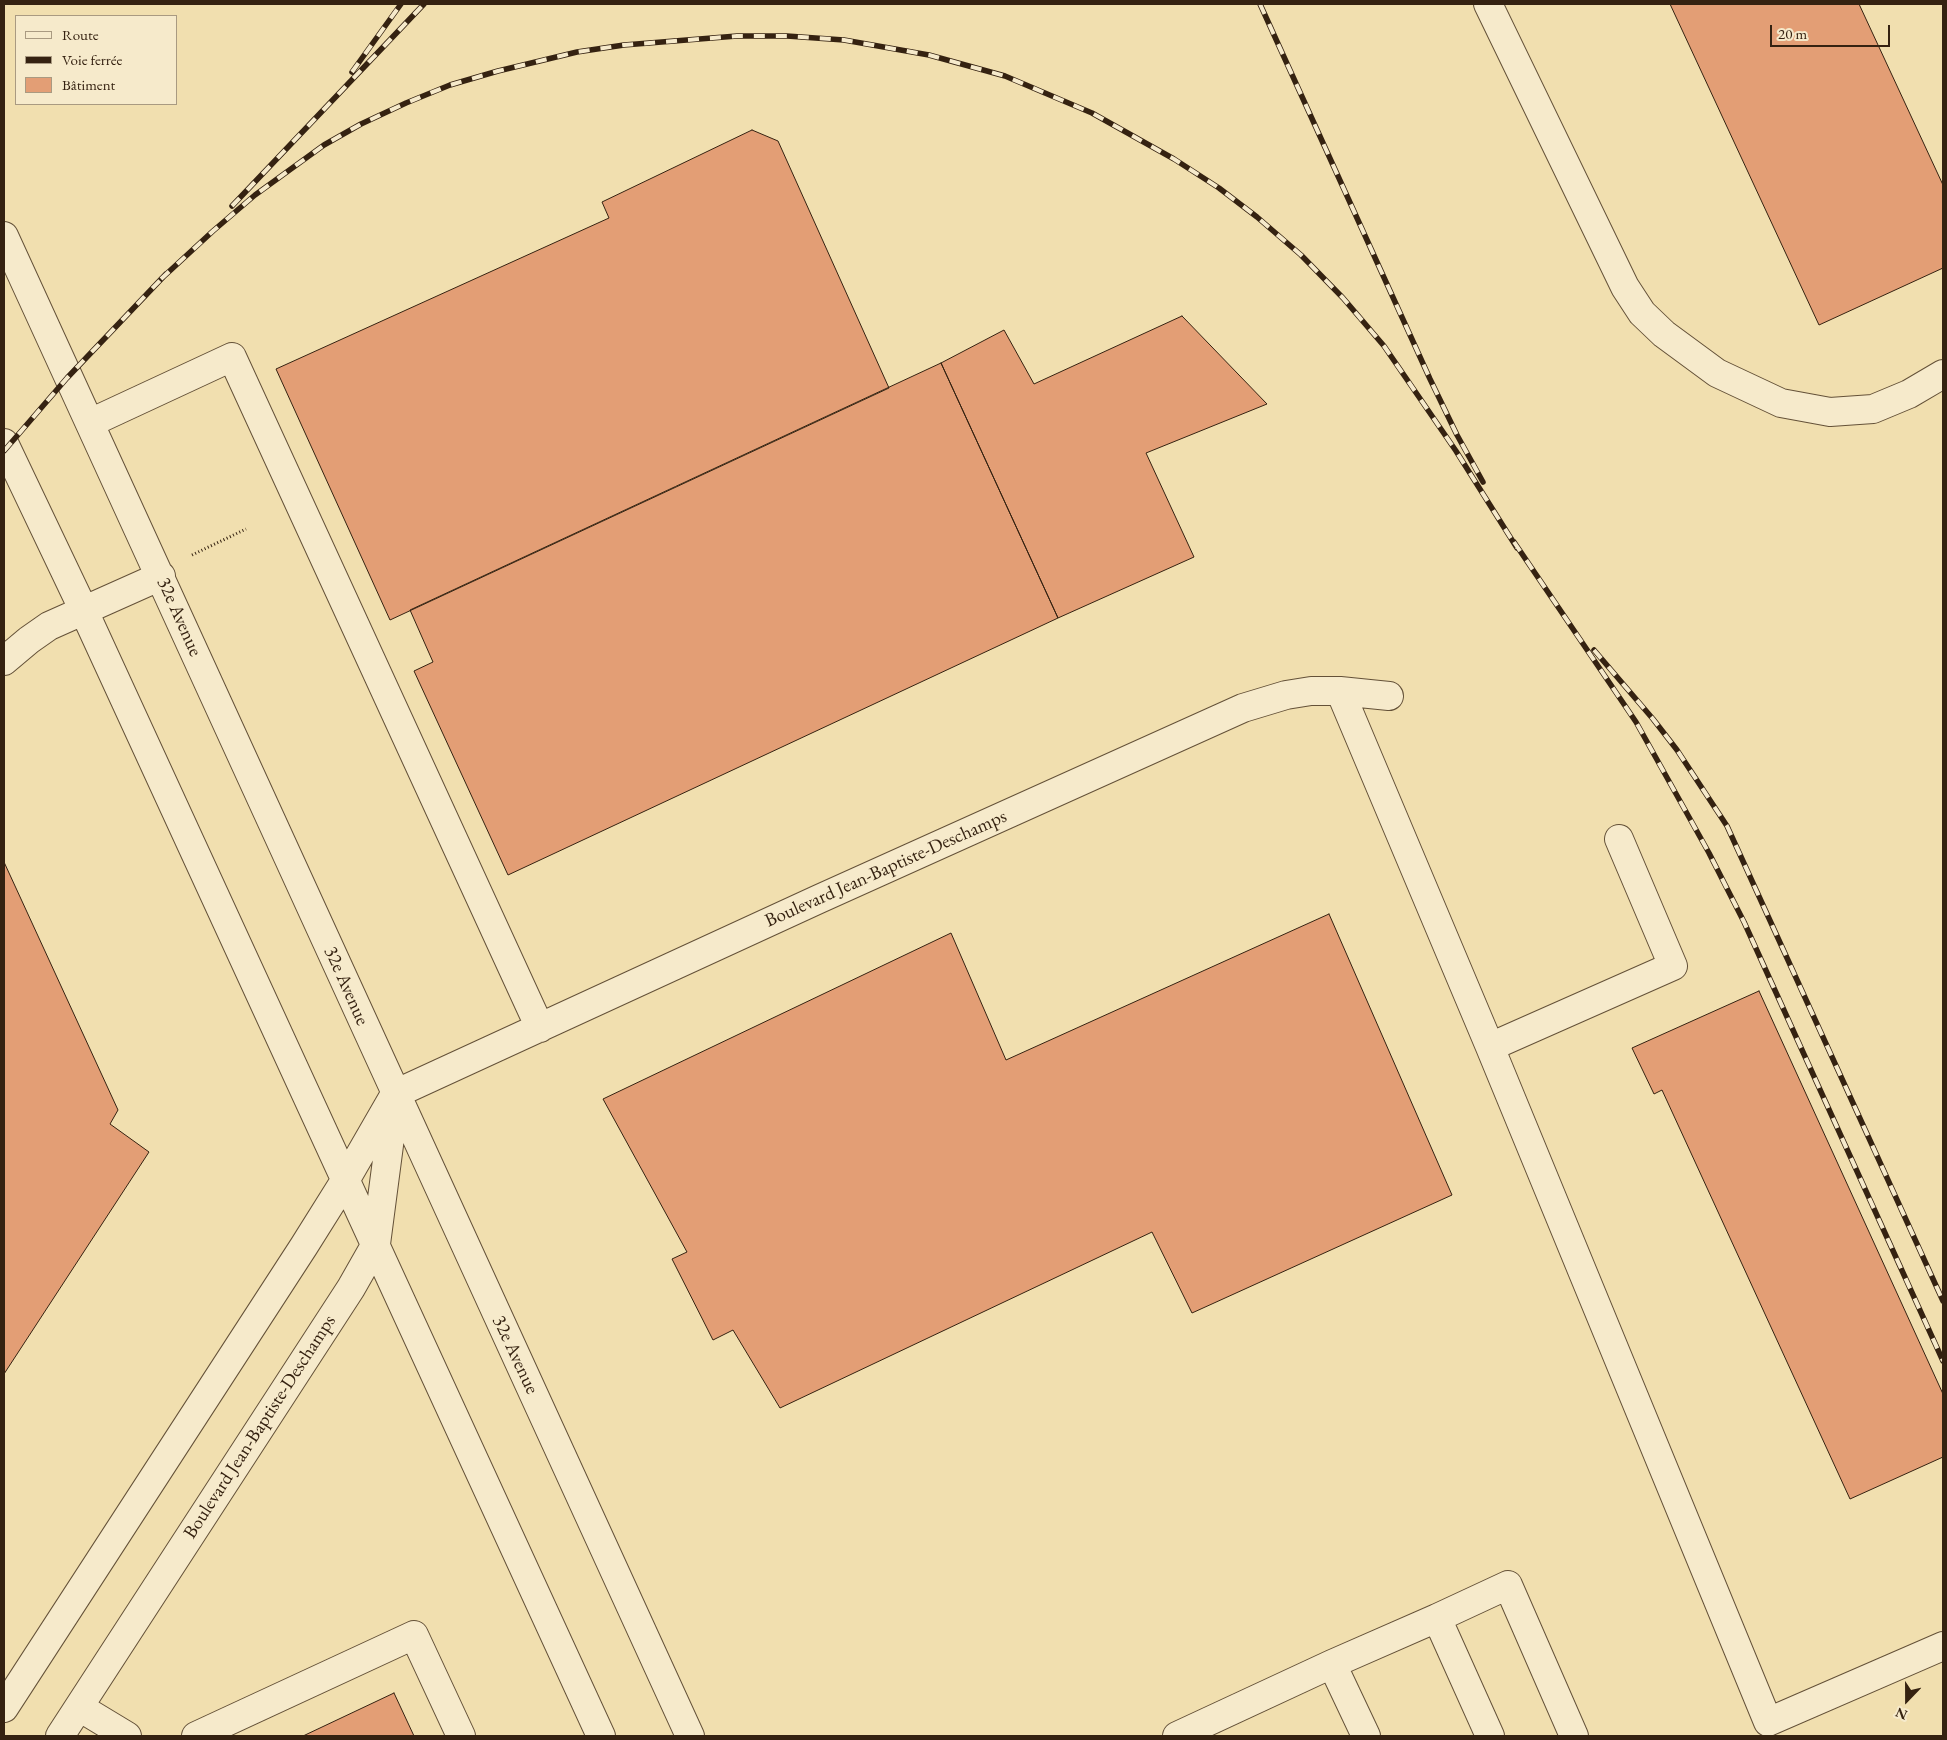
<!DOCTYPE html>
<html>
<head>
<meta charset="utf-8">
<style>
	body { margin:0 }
	#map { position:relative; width:1947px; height:1740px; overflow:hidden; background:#f1dfaf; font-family:"EB Garamond",serif }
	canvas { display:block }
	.frame { position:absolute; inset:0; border:5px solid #352211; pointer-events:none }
	.legend { position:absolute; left:15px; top:15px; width:162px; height:90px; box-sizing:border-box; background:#f6eacb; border:1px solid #a99a81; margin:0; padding:6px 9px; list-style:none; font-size:15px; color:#352211 }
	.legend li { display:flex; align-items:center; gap:10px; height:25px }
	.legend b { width:25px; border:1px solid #a99a81 }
	.north { position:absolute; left:1882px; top:1675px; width:50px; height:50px; -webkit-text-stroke:4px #f6eacb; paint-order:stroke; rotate:202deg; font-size:14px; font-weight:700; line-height:20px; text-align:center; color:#352211 }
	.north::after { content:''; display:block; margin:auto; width:18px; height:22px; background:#352211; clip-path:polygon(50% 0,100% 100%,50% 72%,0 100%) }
	.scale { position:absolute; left:1770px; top:25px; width:120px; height:22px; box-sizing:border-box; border:2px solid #352211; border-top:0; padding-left:6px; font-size:15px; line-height:18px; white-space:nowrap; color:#352211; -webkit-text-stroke:4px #f6eacb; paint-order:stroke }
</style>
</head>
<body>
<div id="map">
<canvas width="1947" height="1740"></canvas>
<div class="frame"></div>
<ul class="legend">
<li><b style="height:6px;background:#f6eacb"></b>Route</li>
<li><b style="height:6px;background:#352211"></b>Voie ferrée</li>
<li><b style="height:14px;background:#e39e75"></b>Bâtiment</li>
</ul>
<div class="north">N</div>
<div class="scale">20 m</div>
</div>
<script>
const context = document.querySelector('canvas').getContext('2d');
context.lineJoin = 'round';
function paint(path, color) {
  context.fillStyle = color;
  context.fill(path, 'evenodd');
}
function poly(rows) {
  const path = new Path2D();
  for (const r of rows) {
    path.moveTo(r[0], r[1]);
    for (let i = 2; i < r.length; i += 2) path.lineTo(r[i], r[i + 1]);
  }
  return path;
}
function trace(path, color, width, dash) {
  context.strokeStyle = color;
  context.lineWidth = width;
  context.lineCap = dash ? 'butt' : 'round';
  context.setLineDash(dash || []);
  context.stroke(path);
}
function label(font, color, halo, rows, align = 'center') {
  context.font = font + ' "EB Garamond",serif';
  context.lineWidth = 4.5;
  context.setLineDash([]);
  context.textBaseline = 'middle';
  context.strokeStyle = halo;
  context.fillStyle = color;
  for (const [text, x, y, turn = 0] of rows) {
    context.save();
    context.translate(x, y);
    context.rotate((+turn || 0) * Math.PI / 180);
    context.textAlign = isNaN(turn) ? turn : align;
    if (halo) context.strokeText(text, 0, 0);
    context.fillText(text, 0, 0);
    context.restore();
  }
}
const building = poly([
	[1670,4,1859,4,1943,185,1943,268,1819,325,1670,4],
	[752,130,778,141,889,388,390,620,276,369,609,218,602,202,752,130],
	[1182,316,1267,404,1146,453,1194,557,1058,618,941,363,1004,330,1034,384,1182,316],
	[941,363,1058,618,508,875,414,671,433,662,410,610,941,363],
	[4,862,118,1110,110,1124,149,1152,4,1374,4,862],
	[1329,914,1452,1195,1192,1313,1152,1232,780,1408,733,1330,713,1340,672,1259,687,1252,603,1099,951,933,1006,1060,1329,914],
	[1759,991,1943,1394,1943,1457,1850,1499,1662,1090,1654,1094,1632,1048,1759,991],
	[394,1693,414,1736,303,1736,394,1693]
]);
paint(building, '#e39e75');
trace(building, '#352211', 1);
const minor = poly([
	[1488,4,1625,287,1642,313,1664,334,1717,373,1781,403,1830,412,1873,409,1909,394,1943,374],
	[4,236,690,1736],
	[90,423,232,357,540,1028],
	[4,443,84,611,601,1736],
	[4,661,29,640,49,626,161,576],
	[1340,691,1490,1047,1768,1722,1943,1646],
	[1490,1047,1673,966,1619,839],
	[1332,1664,1366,1736],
	[79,1707,127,1736],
	[4,1708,304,1246,346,1179,395,1094,819,899,1243,708,1286,695,1311,691,1340,691,1389,696],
	[60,1736,351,1288,376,1244,394,1107],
	[196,1736,414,1635,461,1736],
	[1177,1736,1332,1664,1437,1618],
	[1490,1736,1437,1618,1508,1585,1574,1736]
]);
trace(minor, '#645138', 30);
trace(poly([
	[192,555,246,529]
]), '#352211', 3, [1, 2.5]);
trace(minor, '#f6eacb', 28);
const rail = poly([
	[1260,4,1430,379,1457,435,1483,482],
	[352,72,401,4],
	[232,206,424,4],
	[161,279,213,231,255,195,324,145,361,124,406,103,450,85,498,71,577,52,624,45,737,36,787,36,844,40,929,55,1005,76,1092,113,1174,159,1219,188,1257,217,1301,255,1343,298,1384,346,1456,451,1517,548],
	[4,451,67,378,166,274],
	[1514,542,1636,722,1709,853,1744,922,1943,1361],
	[1594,650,1653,719,1677,750,1727,826,1943,1301]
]);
trace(rail, '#352211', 5.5);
trace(rail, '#f6eacb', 4, [11]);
label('19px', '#352211', '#f6eacb', [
	["32e Avenue",179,617,66],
	["Boulevard Jean-Baptiste-Deschamps",886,869,-24],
	["32e Avenue",346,986,66],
	["32e Avenue",515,1355,65],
	["Boulevard Jean-Baptiste-Deschamps",260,1427,-57]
]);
</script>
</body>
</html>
